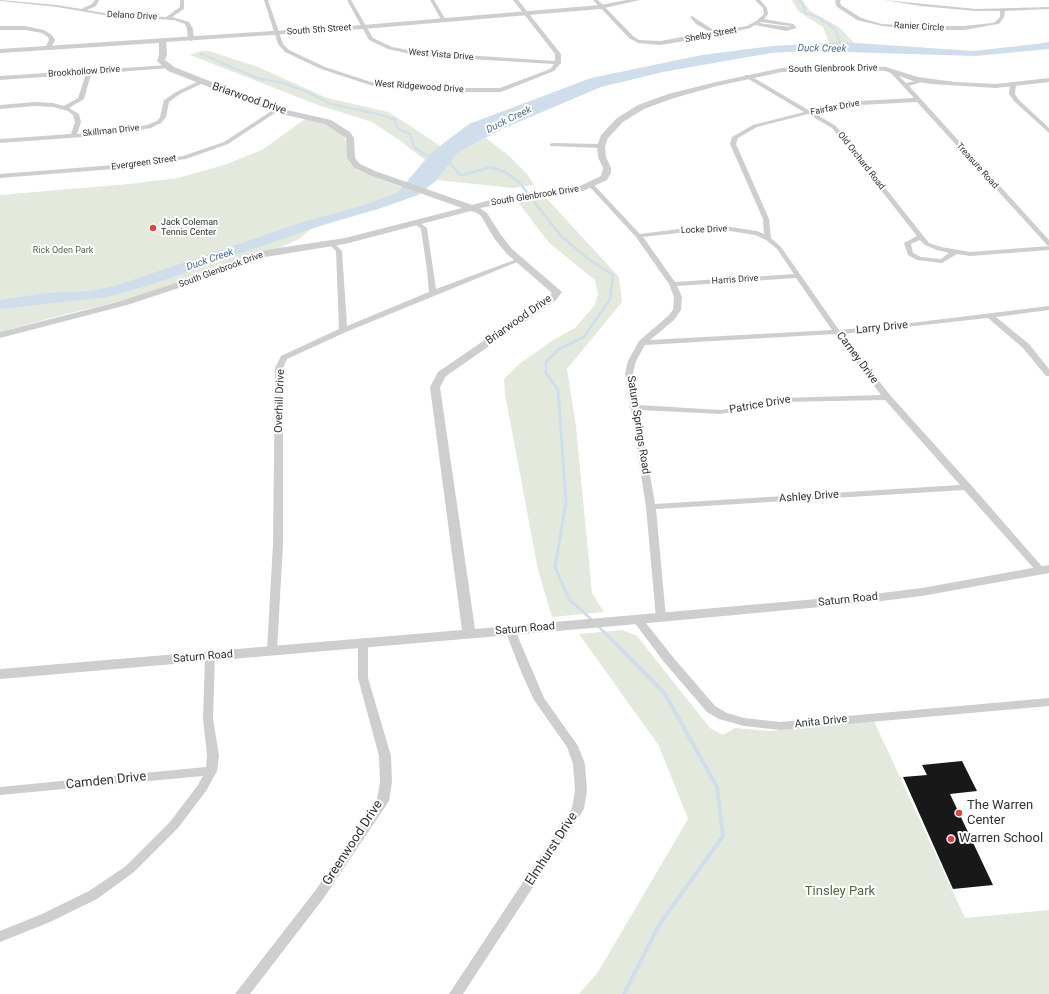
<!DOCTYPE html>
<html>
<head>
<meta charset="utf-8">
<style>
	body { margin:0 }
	canvas { display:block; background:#fff }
</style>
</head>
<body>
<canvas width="1049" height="994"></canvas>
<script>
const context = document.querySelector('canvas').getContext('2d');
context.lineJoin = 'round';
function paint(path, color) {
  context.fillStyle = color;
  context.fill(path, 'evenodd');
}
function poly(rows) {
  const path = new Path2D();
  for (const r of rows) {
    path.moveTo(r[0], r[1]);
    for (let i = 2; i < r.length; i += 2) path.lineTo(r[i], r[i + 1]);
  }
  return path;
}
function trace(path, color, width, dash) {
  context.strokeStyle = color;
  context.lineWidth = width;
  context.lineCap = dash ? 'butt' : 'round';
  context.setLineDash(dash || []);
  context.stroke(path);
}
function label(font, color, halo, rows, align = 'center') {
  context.font = font + ' Roboto,sans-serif';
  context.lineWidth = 4;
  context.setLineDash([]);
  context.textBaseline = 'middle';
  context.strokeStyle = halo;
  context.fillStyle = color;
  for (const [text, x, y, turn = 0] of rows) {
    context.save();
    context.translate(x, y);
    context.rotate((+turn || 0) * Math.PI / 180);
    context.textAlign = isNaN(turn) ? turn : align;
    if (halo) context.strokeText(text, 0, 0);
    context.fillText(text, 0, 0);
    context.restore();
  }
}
paint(poly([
	[792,0,802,0,810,11,839,27,854,43,829,43,823,27,799,12],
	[201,51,209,51,258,67,327,98,388,112,409,125,440,146,425,160,399,140,372,122,318,105,190,55],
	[305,119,324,123,337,129,345,138,349,162,356,170,420,194,378,209,311,229,299,239,281,247,239,259,181,282,129,299,62,315,0,332,0,195,129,184,178,178,224,165,262,150],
	[486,138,508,155,527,174,534,185,513,188,437,180,456,153],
	[547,199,619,277,622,302,567,369,576,427,592,593,604,612,552,617,538,570,505,394,504,379,518,365,553,340,575,328,595,305,598,294,595,280,549,243,518,202],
	[622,630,637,636,710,728,723,735,735,728,771,731,874,721,965,918,1049,910,1049,994,579,994,598,972,688,819,659,746,579,634]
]), '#e3e9dd');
paint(poly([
	[842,42,973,51,1036,44,1049,42,1049,49,976,56,810,51,771,53,663,72,601,87,502,129,457,153,437,180,418,195,378,209,331,222,150,285,107,297,0,309,0,300,46,293,89,291,115,286,306,221,358,207,397,193,432,152,469,124,591,78,702,55,772,46]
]), '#cfdeea');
trace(poly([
	[799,0,803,4,805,13,818,17,835,29,841,45],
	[201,54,257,78,283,83,305,91,331,104,382,115,395,120,398,129,410,134,414,147,425,155,432,157],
	[448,160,451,164]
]), '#cfdeea', 2);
trace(poly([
	[450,163,459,174,463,175,491,167,505,172,518,181,561,236,587,258,613,275,610,299,584,337,559,349,546,362,546,374]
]), '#cfdeea', 2.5);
trace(poly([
	[546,373,558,390,566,502,555,567,569,599,593,621],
	[597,625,617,645]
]), '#cfdeea', 3);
trace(poly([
	[616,644,665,694,717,787,723,836,659,925,624,994]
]), '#cfdeea', 4);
paint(poly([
	[962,761,977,791,950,794,993,885,953,889,903,777,927,775,922,765]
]), '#181818');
paint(poly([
	[0,0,57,5,81,9,92,4,95,0,99,0,96,6,87,10,115,15,166,17,180,7,180,0,184,0,184,9,172,17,189,22,193,29,194,39,191,41,188,39,187,29,185,24,174,20,115,17,57,7,0,1,0,0],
	[264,0,268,0,283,44,289,50,325,67,371,82,392,85,446,88,500,88,550,69,554,64,419,56,388,49,369,40,347,0,351,0,373,38,392,47,419,52,555,61,555,54,513,0,518,0,561,54,561,63,554,71,501,92,446,92,392,89,370,85,321,69,285,52,278,44,264,0],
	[430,0,434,0,446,20,446,21,442,21,430,0],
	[593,0,598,0,633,36,639,40,660,41,710,32,696,24,690,17,692,16,715,31,747,26,756,21,764,14,763,8,755,0,760,0,767,8,768,14,764,19,793,24,797,28,786,31,755,25,750,28,716,36,660,45,638,43,629,38,593,0],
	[761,22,789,26,790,27,759,23,761,22],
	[836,0,841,0,840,2,841,5,861,18,882,24,918,26,965,26,992,23,995,22,1000,17,1000,11,976,11,920,6,884,0,976,9,1049,7,1049,9,1005,11,1004,17,999,24,992,25,965,30,918,30,882,26,857,20,837,7,835,2,836,0],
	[0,26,25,26,44,30,52,35,55,40,51,48,48,50,45,48,49,40,48,37,42,33,25,30,0,30,0,26],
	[168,65,170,66,170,68,91,74,84,99,69,108,79,114,81,122,77,134,110,131,147,125,157,121,160,117,164,100,176,92,199,81,203,81,203,83,180,94,169,102,166,117,161,123,151,128,110,135,0,143,0,139,71,134,75,122,73,115,68,111,53,107,34,106,0,109,0,105,34,102,53,103,64,106,78,98,86,74,0,80,0,76,168,65],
	[892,69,906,83,925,79,925,81,909,86,1049,240,1049,250,970,256,957,254,942,263,917,260,908,255,904,243,917,236,832,128,808,114,757,127,738,138,736,144,769,219,771,238,781,247,839,330,903,324,1049,306,1049,310,996,317,1029,344,1049,369,1049,376,1046,376,1023,348,988,318,842,334,890,395,971,485,1045,570,1043,572,1037,572,964,490,656,509,666,618,665,620,657,620,656,618,646,507,631,409,629,407,630,405,625,373,628,361,639,341,668,316,673,310,674,297,669,284,636,237,588,185,593,184,640,234,679,229,730,227,757,231,764,234,763,219,730,144,732,137,753,125,804,112,745,77,745,75,749,75,810,111,859,101,914,98,890,72,889,71,892,69],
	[917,102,1047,245,1049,246,970,252,941,247,929,243,836,126,814,113,859,105,917,102],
	[730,231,755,235,766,240,777,249,794,274,675,282,643,237,679,233,730,231],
	[920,240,925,245,937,250,949,253,941,259,921,257,913,253,911,244,920,240],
	[796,278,832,330,650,340,674,320,681,310,682,297,677,286,796,278],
	[835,334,881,395,782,398,721,410,638,405,633,373,636,361,645,345,835,334],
	[885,400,960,485,655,504,639,410,721,414,782,402,885,400],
	[1013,82,1016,84,1015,94,1018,99,1049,128,1049,133,1014,101,1009,94,1010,84,1013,82],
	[276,108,279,110,278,111,228,144,186,159,114,169,0,178,0,174,114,165,183,156,224,142,276,108],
	[552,143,601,144,604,146,601,148,550,146,550,144,552,143],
	[416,220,427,228,436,289,517,259,521,259,522,260,346,332,287,359,283,368,283,544,277,650,276,653,272,654,268,653,267,650,273,544,275,368,281,356,339,329,336,251,329,244,329,242,333,242,342,251,347,326,429,292,427,270,421,229,413,222,416,220],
	[638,617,642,618,672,656,715,706,727,713,744,718,780,722,1049,698,1049,706,780,730,744,726,719,719,707,712,664,662,634,622,633,620,634,618,638,617],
	[510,627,514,628,515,630,544,698,578,746,585,764,587,790,584,809,463,994,449,994,572,808,575,790,573,764,567,747,534,700,522,674,505,630,506,628,510,627],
	[363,640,367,642,368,644,368,678,391,756,392,782,389,801,323,899,250,994,235,994,315,891,377,800,380,782,379,756,358,678,358,644,359,642,363,640],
	[210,652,214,653,215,656,213,719,219,755,217,771,206,791,178,828,134,872,97,899,50,922,0,942,0,931,42,914,89,891,126,866,170,822,198,785,203,776,0,795,0,787,206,767,207,755,203,719,205,656,206,653,210,652]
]), '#cecece');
paint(poly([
	[627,0,640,0,600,9,363,29,166,42,167,55,165,60,174,67,278,108,331,120,350,132,354,138,355,158,360,164,375,171,472,205,490,200,580,186,601,176,603,168,598,157,597,146,601,135,617,118,638,105,668,94,716,82,782,68,863,66,886,67,918,77,955,82,996,84,1049,78,1049,82,996,88,931,84,913,81,885,71,863,70,782,72,717,86,674,98,644,109,623,122,608,138,605,146,606,157,611,168,611,173,607,180,583,191,480,208,487,213,501,235,512,249,562,292,556,300,446,376,440,387,475,629,874,594,922,588,1049,565,1049,573,922,596,874,602,638,624,0,679,0,669,462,630,430,387,438,372,549,296,552,293,506,253,494,238,481,216,477,213,471,211,345,244,253,259,191,284,127,305,0,338,0,332,121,301,185,280,247,255,272,249,345,238,462,208,369,175,354,168,347,158,346,138,325,124,273,112,168,71,157,61,159,55,159,43,0,53,0,49,363,25,600,5,627,0]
]), '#cecece');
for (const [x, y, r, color] of [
	[153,228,4,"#d5454a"],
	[959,813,4,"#d5454a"],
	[951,839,4,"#d5454a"]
]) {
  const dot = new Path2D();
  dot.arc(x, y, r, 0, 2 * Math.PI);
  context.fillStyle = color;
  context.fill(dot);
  trace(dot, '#fff', 1.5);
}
label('9px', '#313131', '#fff', [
	["Delano Drive",132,16,3],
	["Ranier Circle",919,27,3],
	["South 5th Street",319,30,-4],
	["Shelby Street",711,35,-11],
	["West Vista Drive",441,55,5],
	["South Glenbrook Drive",833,69,-1],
	["Brookhollow Drive",84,72,-4],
	["West Ridgewood Drive",419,87,4],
	["Fairfax Drive",835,108,-11],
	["Skillman Drive",111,131,-6],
	["Old Orchard Road",861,161,52],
	["Evergreen Street",144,163,-8],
	["Treasure Road",977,166,48],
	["South Glenbrook Drive",535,196,-9],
	["Locke Drive",704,230,-2],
	["South Glenbrook Drive",221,270,-20],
	["Harris Drive",735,280,-4]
]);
label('9px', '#313131', '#fff', [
	["Jack Coleman",161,223],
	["Tennis Center",161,233]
], 'left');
label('9px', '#526942', '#fff', [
	["Rick Oden Park",63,251]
]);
label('italic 10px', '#466e8c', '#fff', [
	["Duck Creek",822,49,1],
	["Duck Creek",509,120,-26],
	["Duck Creek",210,260,-19]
]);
label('11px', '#313131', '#fff', [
	["Briarwood Drive",249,99,19],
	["Briarwood Drive",519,320,-35],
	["Larry Drive",882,328,-6],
	["Carney Drive",857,358,53],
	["Overhill Drive",280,401,-88],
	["Patrice Drive",760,405,-10],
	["Saturn Springs Road",638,425,81],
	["Ashley Drive",809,497,-4],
	["Saturn Road",848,600,-6],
	["Saturn Road",525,629,-5],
	["Saturn Road",203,657,-5],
	["Anita Drive",821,722,-6]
]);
label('13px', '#313131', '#fff', [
	["Camden Drive",106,781,-6],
	["Greenwood Drive",353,843,-57],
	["Elmhurst Drive",552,849,-57]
]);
label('13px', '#313131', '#fff', [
	["The Warren",967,806],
	["Center",967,821],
	["Warren School",959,839]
], 'left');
label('13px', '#526942', '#fff', [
	["Tinsley Park",840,892]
]);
</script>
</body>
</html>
